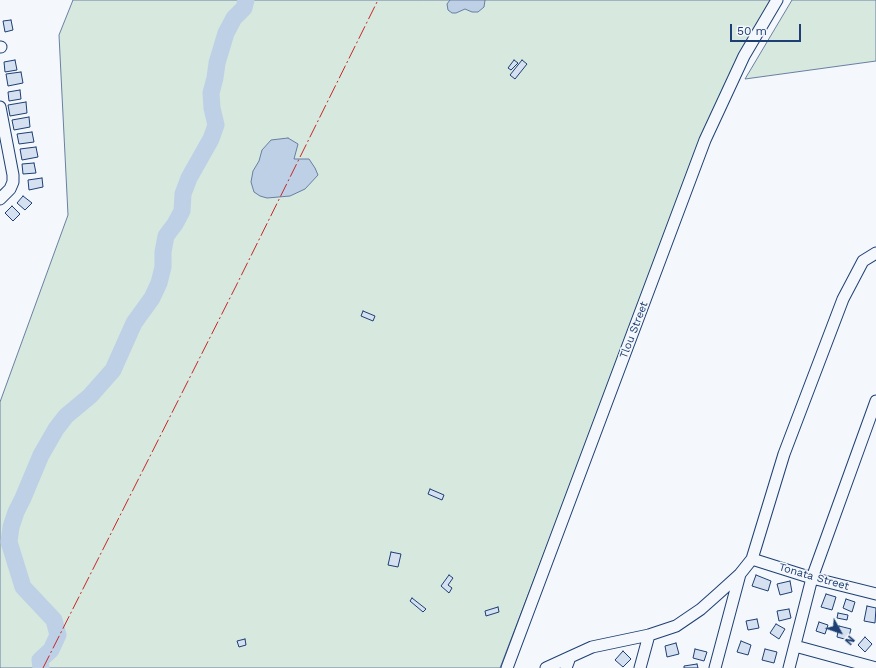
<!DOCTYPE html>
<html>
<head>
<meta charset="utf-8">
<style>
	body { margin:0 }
	#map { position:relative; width:876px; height:668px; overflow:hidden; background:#f4f7fb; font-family:"Work Sans",sans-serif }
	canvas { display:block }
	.north { position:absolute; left:820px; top:612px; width:40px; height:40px; -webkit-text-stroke:3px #f4f7fb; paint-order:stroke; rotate:130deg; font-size:11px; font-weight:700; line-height:16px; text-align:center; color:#1d3f73 }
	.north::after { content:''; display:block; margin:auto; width:14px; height:18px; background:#1d3f73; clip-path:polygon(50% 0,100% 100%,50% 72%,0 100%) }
	.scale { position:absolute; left:730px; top:24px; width:71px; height:18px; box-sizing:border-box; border:2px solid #1d3f73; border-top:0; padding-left:5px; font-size:12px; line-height:14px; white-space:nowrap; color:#1d3f73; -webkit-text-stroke:3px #f4f7fb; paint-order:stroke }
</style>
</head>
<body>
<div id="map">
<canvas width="876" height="668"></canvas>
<div class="north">N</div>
<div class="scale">50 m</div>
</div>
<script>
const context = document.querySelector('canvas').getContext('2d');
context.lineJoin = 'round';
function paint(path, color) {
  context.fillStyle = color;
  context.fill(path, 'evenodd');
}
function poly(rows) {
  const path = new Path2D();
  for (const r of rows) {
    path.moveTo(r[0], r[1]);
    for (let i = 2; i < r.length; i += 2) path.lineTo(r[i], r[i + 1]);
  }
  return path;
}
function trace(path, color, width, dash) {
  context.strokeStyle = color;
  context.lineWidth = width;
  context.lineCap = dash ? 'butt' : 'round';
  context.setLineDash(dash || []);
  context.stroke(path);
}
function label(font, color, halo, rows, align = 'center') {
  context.font = font + ' "Work Sans",sans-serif';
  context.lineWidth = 3;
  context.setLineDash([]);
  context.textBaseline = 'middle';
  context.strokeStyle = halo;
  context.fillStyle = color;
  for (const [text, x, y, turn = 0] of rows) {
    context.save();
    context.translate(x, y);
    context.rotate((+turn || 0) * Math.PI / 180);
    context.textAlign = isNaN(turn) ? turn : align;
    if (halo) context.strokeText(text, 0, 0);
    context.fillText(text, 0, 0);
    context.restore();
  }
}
const green = poly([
	[73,0,775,0,738,60,586,444,500,668,0,668,0,402,68,215,59,35,73,0],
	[792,0,876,0,876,61,745,79,792,0]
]);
paint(green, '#d7e8df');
trace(green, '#687fa3', 1);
const water = poly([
	[450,0,485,0,484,7,478,12,472,12,465,9,456,13,452,13,448,10,447,4,450,0],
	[288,138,298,144,294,159,309,159,315,168,318,175,305,189,290,196,267,198,260,196,254,192,251,182,253,171,259,161,262,150,271,140,288,138]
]);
paint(water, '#bed0e5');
trace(water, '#687fa3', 1);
trace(poly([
	[41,668,40,660,51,650,58,635,54,620,23,587,9,542,11,527,16,512,23,498,41,455,56,429,66,416,90,396,113,370,134,323,152,298,159,283,163,267,163,252,166,236,175,224,182,211,183,194,189,178,211,139,216,125,212,108,211,93,215,78,217,63,226,33,234,18,244,8,246,0]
]), '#bed0e5', 17);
const building = poly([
	[11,20,13,30,5,32,3,21,11,20],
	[15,60,17,70,5,72,4,62,15,60],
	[514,60,518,63,511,70,508,68,514,60],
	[522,60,527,64,515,79,510,75,522,60],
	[21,72,23,83,8,86,6,74,21,72],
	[20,90,21,99,9,101,8,92,20,90],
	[26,102,27,113,10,116,8,105,26,102],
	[29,117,30,127,14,130,12,120,29,117],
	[32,132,34,142,19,144,17,134,32,132],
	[36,147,38,157,22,160,20,149,36,147],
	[34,163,36,173,23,174,22,164,34,163],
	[42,178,43,187,29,190,28,180,42,178],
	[23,196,32,203,25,210,17,203,23,196],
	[12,206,20,214,13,221,5,213,12,206],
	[363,311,375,316,373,321,361,316,363,311],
	[430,489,444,495,442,500,428,494,430,489],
	[391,552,401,554,398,567,388,565,391,552],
	[449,575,453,578,448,585,452,588,449,593,441,586,449,575],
	[756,575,771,581,768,591,752,586,756,575],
	[790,581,792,592,780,595,777,584,790,581],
	[826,594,836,597,832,610,821,607,826,594],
	[412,598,426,609,423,612,410,601,412,598],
	[846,599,855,602,852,612,843,608,846,599],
	[867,606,876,608,875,623,864,621,867,606],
	[498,607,499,612,486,616,485,611,498,607],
	[789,609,791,618,779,621,777,611,789,609],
	[838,613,848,615,847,620,837,618,838,613],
	[757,619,759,628,748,630,746,621,757,619],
	[819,622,828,625,825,634,816,631,819,622],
	[776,624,785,629,779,639,770,633,776,624],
	[839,626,851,629,848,640,837,637,839,626],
	[865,637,872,644,865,652,858,645,865,637],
	[245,639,246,645,239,647,237,641,245,639],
	[741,641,751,645,748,655,737,652,741,641],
	[676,643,679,654,667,657,665,646,676,643],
	[695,649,707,652,704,661,693,658,695,649],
	[765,649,777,652,774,663,762,660,765,649],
	[623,651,631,659,623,667,615,660,623,651],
	[697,664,698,668,684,668,684,666,697,664]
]);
paint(building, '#d5e0f0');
trace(building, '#1d3f73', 1);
const minor = poly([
	[0,47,1,47],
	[0,107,13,175,13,182,10,189,0,199],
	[752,559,812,578,876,594],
	[795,646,876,668],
	[507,668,705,140,744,56,777,0],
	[546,668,570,657],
	[566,668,570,657,592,647,649,635,676,626,701,609,719,593,740,574,752,559,784,454,843,299,863,261,876,253],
	[640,668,649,635],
	[715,668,740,574],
	[789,668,812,578,876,401]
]);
trace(minor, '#1d3f73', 13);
trace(minor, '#f4f7fb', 11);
trace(poly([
	[43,668,236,286,378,0]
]), '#c62828', 1, [14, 3, 2, 3]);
label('11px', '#1d3f73', '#f4f7fb', [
	["Tlou Street",634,330,-69],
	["Tonata Street",814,577,16]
]);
</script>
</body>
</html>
